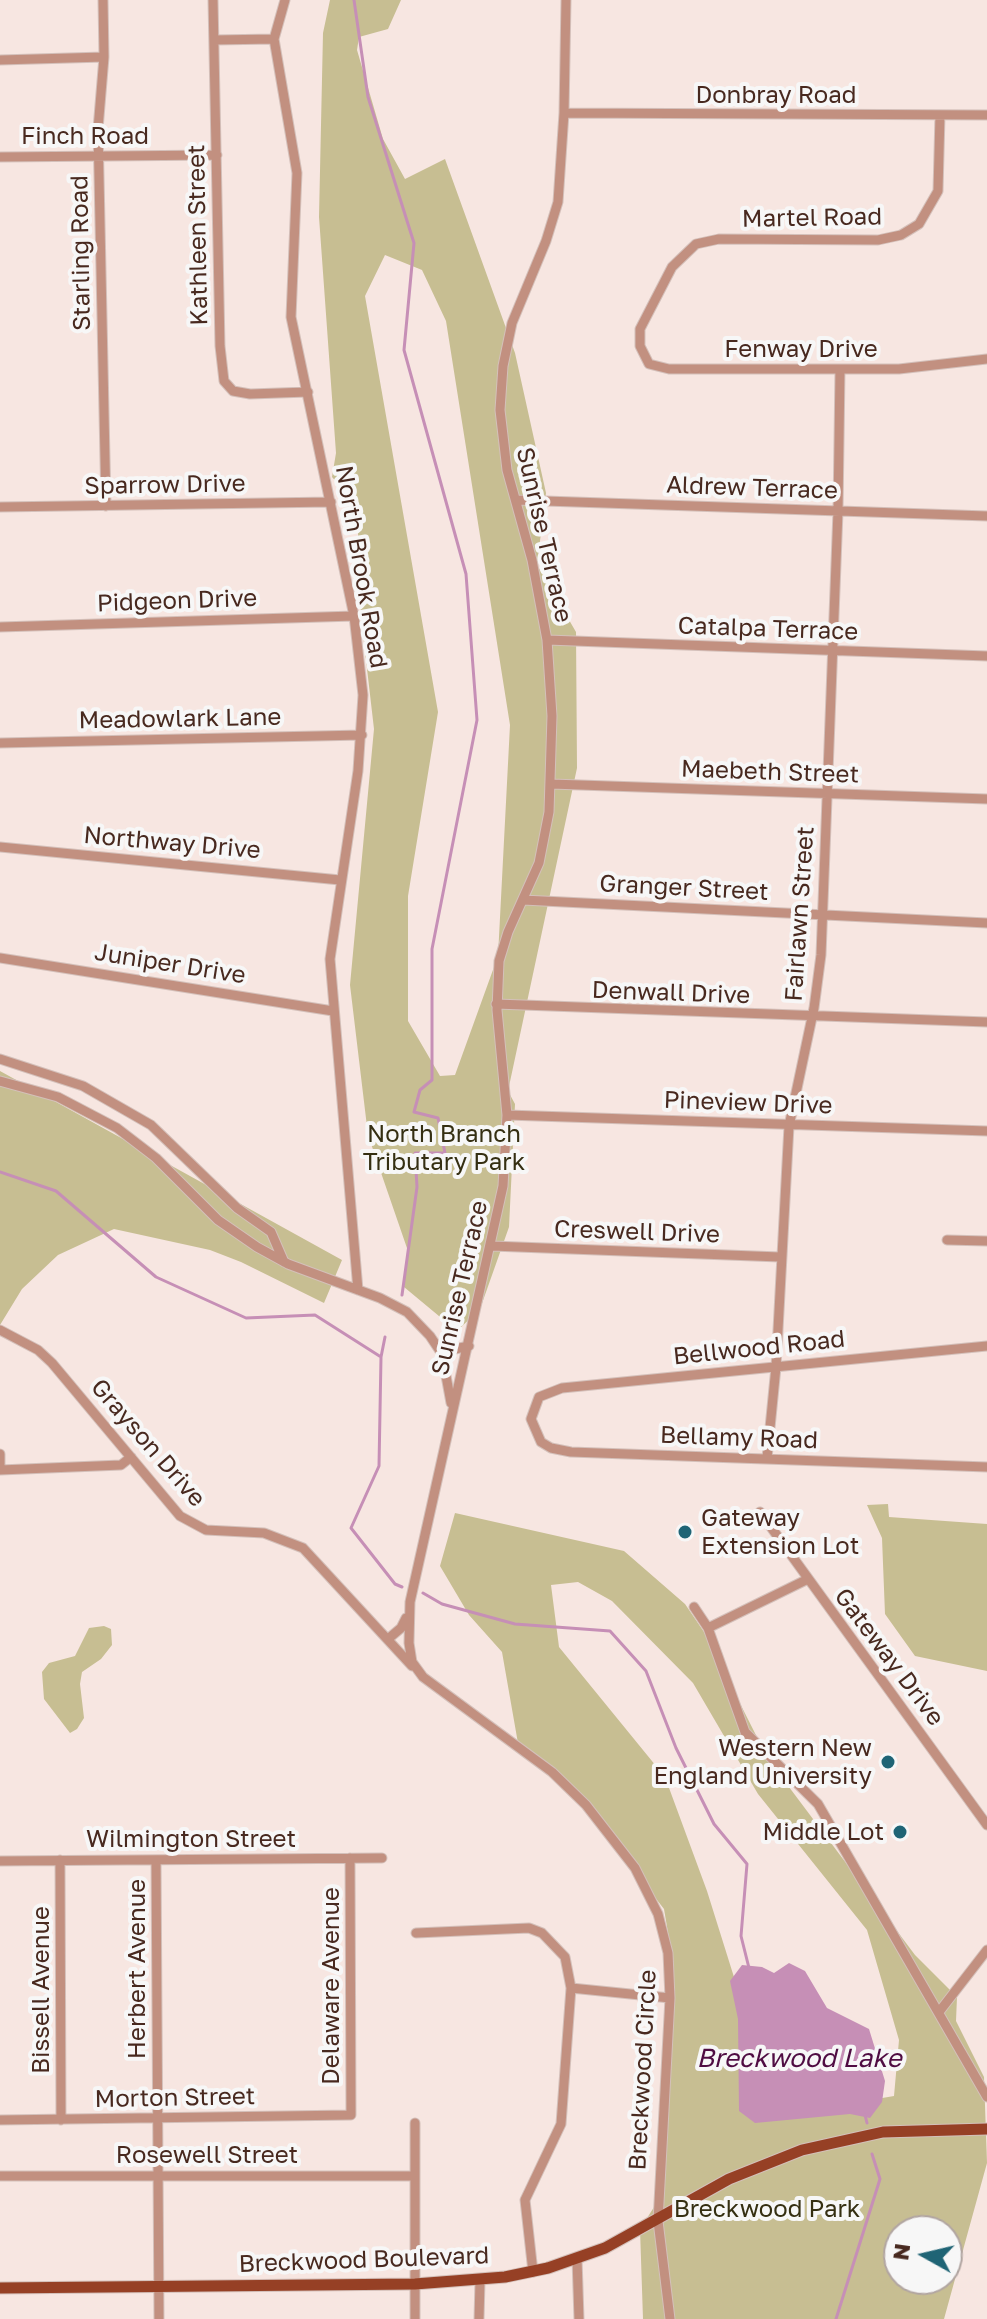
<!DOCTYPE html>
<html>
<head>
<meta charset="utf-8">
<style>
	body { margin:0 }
	#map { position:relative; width:987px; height:2319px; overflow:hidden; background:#f7e6e1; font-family:"Golos Text",sans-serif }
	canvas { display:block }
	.north { position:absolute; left:883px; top:2215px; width:80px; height:80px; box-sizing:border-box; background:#f7f7f7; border:2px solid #b1a5a1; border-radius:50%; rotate:278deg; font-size:22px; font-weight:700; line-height:32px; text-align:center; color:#48291f }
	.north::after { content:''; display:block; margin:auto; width:28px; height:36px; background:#1f6475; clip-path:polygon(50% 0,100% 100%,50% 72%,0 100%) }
</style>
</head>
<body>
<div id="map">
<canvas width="987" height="2319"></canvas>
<div class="north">N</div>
</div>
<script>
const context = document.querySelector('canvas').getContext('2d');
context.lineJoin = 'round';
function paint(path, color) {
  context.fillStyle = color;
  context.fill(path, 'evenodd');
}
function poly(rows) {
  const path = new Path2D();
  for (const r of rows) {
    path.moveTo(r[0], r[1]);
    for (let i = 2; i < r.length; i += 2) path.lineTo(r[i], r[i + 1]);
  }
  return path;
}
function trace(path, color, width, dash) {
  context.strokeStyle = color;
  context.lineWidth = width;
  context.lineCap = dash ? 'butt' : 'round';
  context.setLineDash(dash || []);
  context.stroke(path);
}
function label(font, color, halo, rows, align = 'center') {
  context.font = font + ' "Golos Text",sans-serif';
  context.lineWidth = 8;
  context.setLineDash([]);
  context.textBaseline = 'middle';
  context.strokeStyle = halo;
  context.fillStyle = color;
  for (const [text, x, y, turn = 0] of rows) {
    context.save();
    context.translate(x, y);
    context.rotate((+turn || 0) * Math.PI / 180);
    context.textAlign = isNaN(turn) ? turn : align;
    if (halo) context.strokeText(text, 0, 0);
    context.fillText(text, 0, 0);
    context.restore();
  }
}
paint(poly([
	[330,0,401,0,388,29,359,37,357,50,383,139,405,179,445,159,515,353,546,493,537,565,576,632,577,768,508,1091,515,1104,509,1227,480,1309,457,1331,404,1287,408,1251,368,1135,350,985,374,729,361,617,357,505,332,477,336,453,319,217,323,33],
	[385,255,422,270,446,321,510,725,498,956,455,1075,440,1076,408,1021,408,896,438,712,365,296],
	[0,1071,342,1260,324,1303,241,1262,210,1250,114,1229,58,1255,22,1289,0,1325],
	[888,1504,889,1517,987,1524,987,1671,915,1656,885,1614,882,1538,867,1505],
	[455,1513,624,1551,685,1604,704,1632,768,1759,915,1955,957,1997,956,2021,984,2077,987,2163,944,2319,643,2319,640,2229,656,2204,674,1968,664,1909,588,1811,519,1749,502,1652,469,1615,440,1566],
	[578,1582,612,1601,693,1683,758,1794,867,1930,899,2040,894,2096,818,2109,770,2092,707,1891,665,1777,559,1647,551,1585],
	[899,2231,947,2231,947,2279,899,2279],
	[104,1626,111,1629,112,1645,101,1659,82,1672,80,1684,84,1718,77,1729,70,1733,44,1699,42,1672,49,1663,75,1656,89,1628]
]), '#c7be92');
paint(poly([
	[789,1963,805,1971,827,2008,869,2029,885,2081,882,2102,870,2118,850,2114,755,2123,739,2111,738,2019,730,1981,742,1965,762,1967,774,1973]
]), '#c68fb6');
trace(poly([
	[354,0,368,97,414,243,404,350,466,574,477,720,432,949,432,1080,420,1090,414,1112,438,1118,445,1153,415,1153,417,1187,402,1295],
	[0,1172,56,1191,156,1277,246,1318,315,1315,381,1357,379,1466,351,1528,395,1584,402,1587],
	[381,1357,385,1337],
	[423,1593,442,1604,515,1624,610,1631,646,1671,676,1748,714,1824,747,1864,741,1936,749,1968],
	[865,2115,867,2123],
	[836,2319,880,2179,872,2154]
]), '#c68fb6', 3);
const minor = poly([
	[103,0,104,57,98,129,106,506],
	[213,0,220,346,224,381,233,391,250,394,308,392],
	[285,0,274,39,297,173,291,317,354,616,363,695,358,771,330,959,358,1290],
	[566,0,564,113,558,202,546,241,512,323,503,366,500,410,507,470,532,560,547,640,552,716,549,812,539,863,508,932,499,961,497,1010,507,1115,503,1186,410,1602,409,1643,412,1662,423,1677,552,1772,586,1805,635,1868,658,1914,668,1953,670,1998,658,2221,670,2319],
	[214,40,274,39],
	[0,60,104,57],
	[564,113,987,115],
	[940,115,938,191,919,224,901,235,878,240,719,239,696,244,672,267,640,329,640,346,649,364,669,369,899,369,987,359],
	[0,157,217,155],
	[516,500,987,516],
	[0,507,331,502],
	[0,627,354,616],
	[547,640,987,656],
	[0,743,362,735],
	[551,784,987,799],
	[0,847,340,880],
	[523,900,987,923],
	[0,958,333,1011],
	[496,1004,987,1022],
	[0,1059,83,1086,151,1125,237,1208,271,1232,284,1262],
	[0,1081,58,1097,117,1128,156,1158,218,1220,257,1247,288,1264,380,1298,407,1312,430,1336,442,1354,451,1403],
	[507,1115,987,1131],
	[947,1240,987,1241],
	[492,1246,780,1257],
	[0,1330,38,1350,52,1363,180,1516,206,1530,264,1533,303,1548,412,1666],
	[987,1346,562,1388,539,1397,531,1419,541,1442,551,1448,571,1452,987,1467],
	[441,1352,469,1346],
	[0,1454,0,1465],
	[767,1458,776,1367,789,1126,814,1008,821,955,838,511,840,370],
	[0,1470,121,1465,131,1457],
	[760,1512,987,1825],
	[694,1607,708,1628,745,1732,818,1804,987,2097],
	[708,1628,806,1580],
	[388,1639,401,1628,406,1618],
	[60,1860,61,2120],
	[156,1860,159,2319],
	[0,1861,382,1858],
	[416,1933,529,1928,542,1933,565,1957,571,1988,561,2124,525,2200,533,2272],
	[571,1988,670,1998],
	[939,2012,987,1950],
	[0,2120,351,2115,350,1858],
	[415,2123,415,2319],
	[0,2176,414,2176],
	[577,2258,579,2319],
	[479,2319,480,2281]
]);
const major = poly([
	[0,2288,415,2284,505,2277,548,2268,605,2248,729,2179,802,2150,883,2132,987,2129]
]);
trace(minor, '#d4c0ba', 11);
trace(major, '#d4c0ba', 13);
trace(minor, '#c29080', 9);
trace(major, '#964025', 11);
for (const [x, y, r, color] of [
	[685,1532,8,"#1f6475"],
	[888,1762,8,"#1f6475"],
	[900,1832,8,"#1f6475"]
]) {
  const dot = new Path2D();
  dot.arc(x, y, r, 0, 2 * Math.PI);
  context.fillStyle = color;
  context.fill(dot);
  trace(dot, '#f7f7f7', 3);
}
label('24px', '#48291f', '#f7f7f7', [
	["Donbray Road",776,95],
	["Finch Road",85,136],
	["Martel Road",812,218,-1],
	["Kathleen Street",198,235,-91],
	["Starling Road",81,253,-91],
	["Fenway Drive",801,349],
	["Sparrow Drive",165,485,-1],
	["Aldrew Terrace",752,488,2],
	["Sunrise Terrace",544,535,77],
	["North Brook Road",361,567,80],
	["Pidgeon Drive",177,601,-2],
	["Catalpa Terrace",768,629,2],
	["Meadowlark Lane",180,719,-1],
	["Maebeth Street",770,772,2],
	["Northway Drive",172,843,5],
	["Granger Street",684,888,3],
	["Fairlawn Street",800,914,-86],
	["Juniper Drive",170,964,9],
	["Denwall Drive",671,993,2],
	["Pineview Drive",748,1103,2],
	["Creswell Drive",637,1232,2],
	["Sunrise Terrace",460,1288,-77],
	["Bellwood Road",759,1348,-6],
	["Bellamy Road",739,1438,2],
	["Grayson Drive",148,1443,49],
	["Gateway Drive",889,1657,53],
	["Wilmington Street",191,1839],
	["Herbert Avenue",137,1969,-90],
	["Delaware Avenue",331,1986,-90],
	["Bissell Avenue",41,1990,-90],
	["Breckwood Circle",643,2070,-87],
	["Morton Street",175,2098,-1],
	["Rosewell Street",207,2155],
	["Breckwood Boulevard",364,2260,-2]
]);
label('24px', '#352f12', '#f7f7f7', [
	["North Branch",444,1134],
	["Tributary Park",444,1162],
	["Breckwood Park",767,2209]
]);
label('24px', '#48291f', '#f7f7f7', [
	["Gateway",701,1518,"left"],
	["Extension Lot",701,1546,"left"],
	["Western New",872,1748],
	["England University",872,1776],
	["Middle Lot",884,1832]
], 'right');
label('italic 26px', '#4f0c42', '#f7f7f7', [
	["Breckwood Lake",799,2059]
]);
</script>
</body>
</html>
